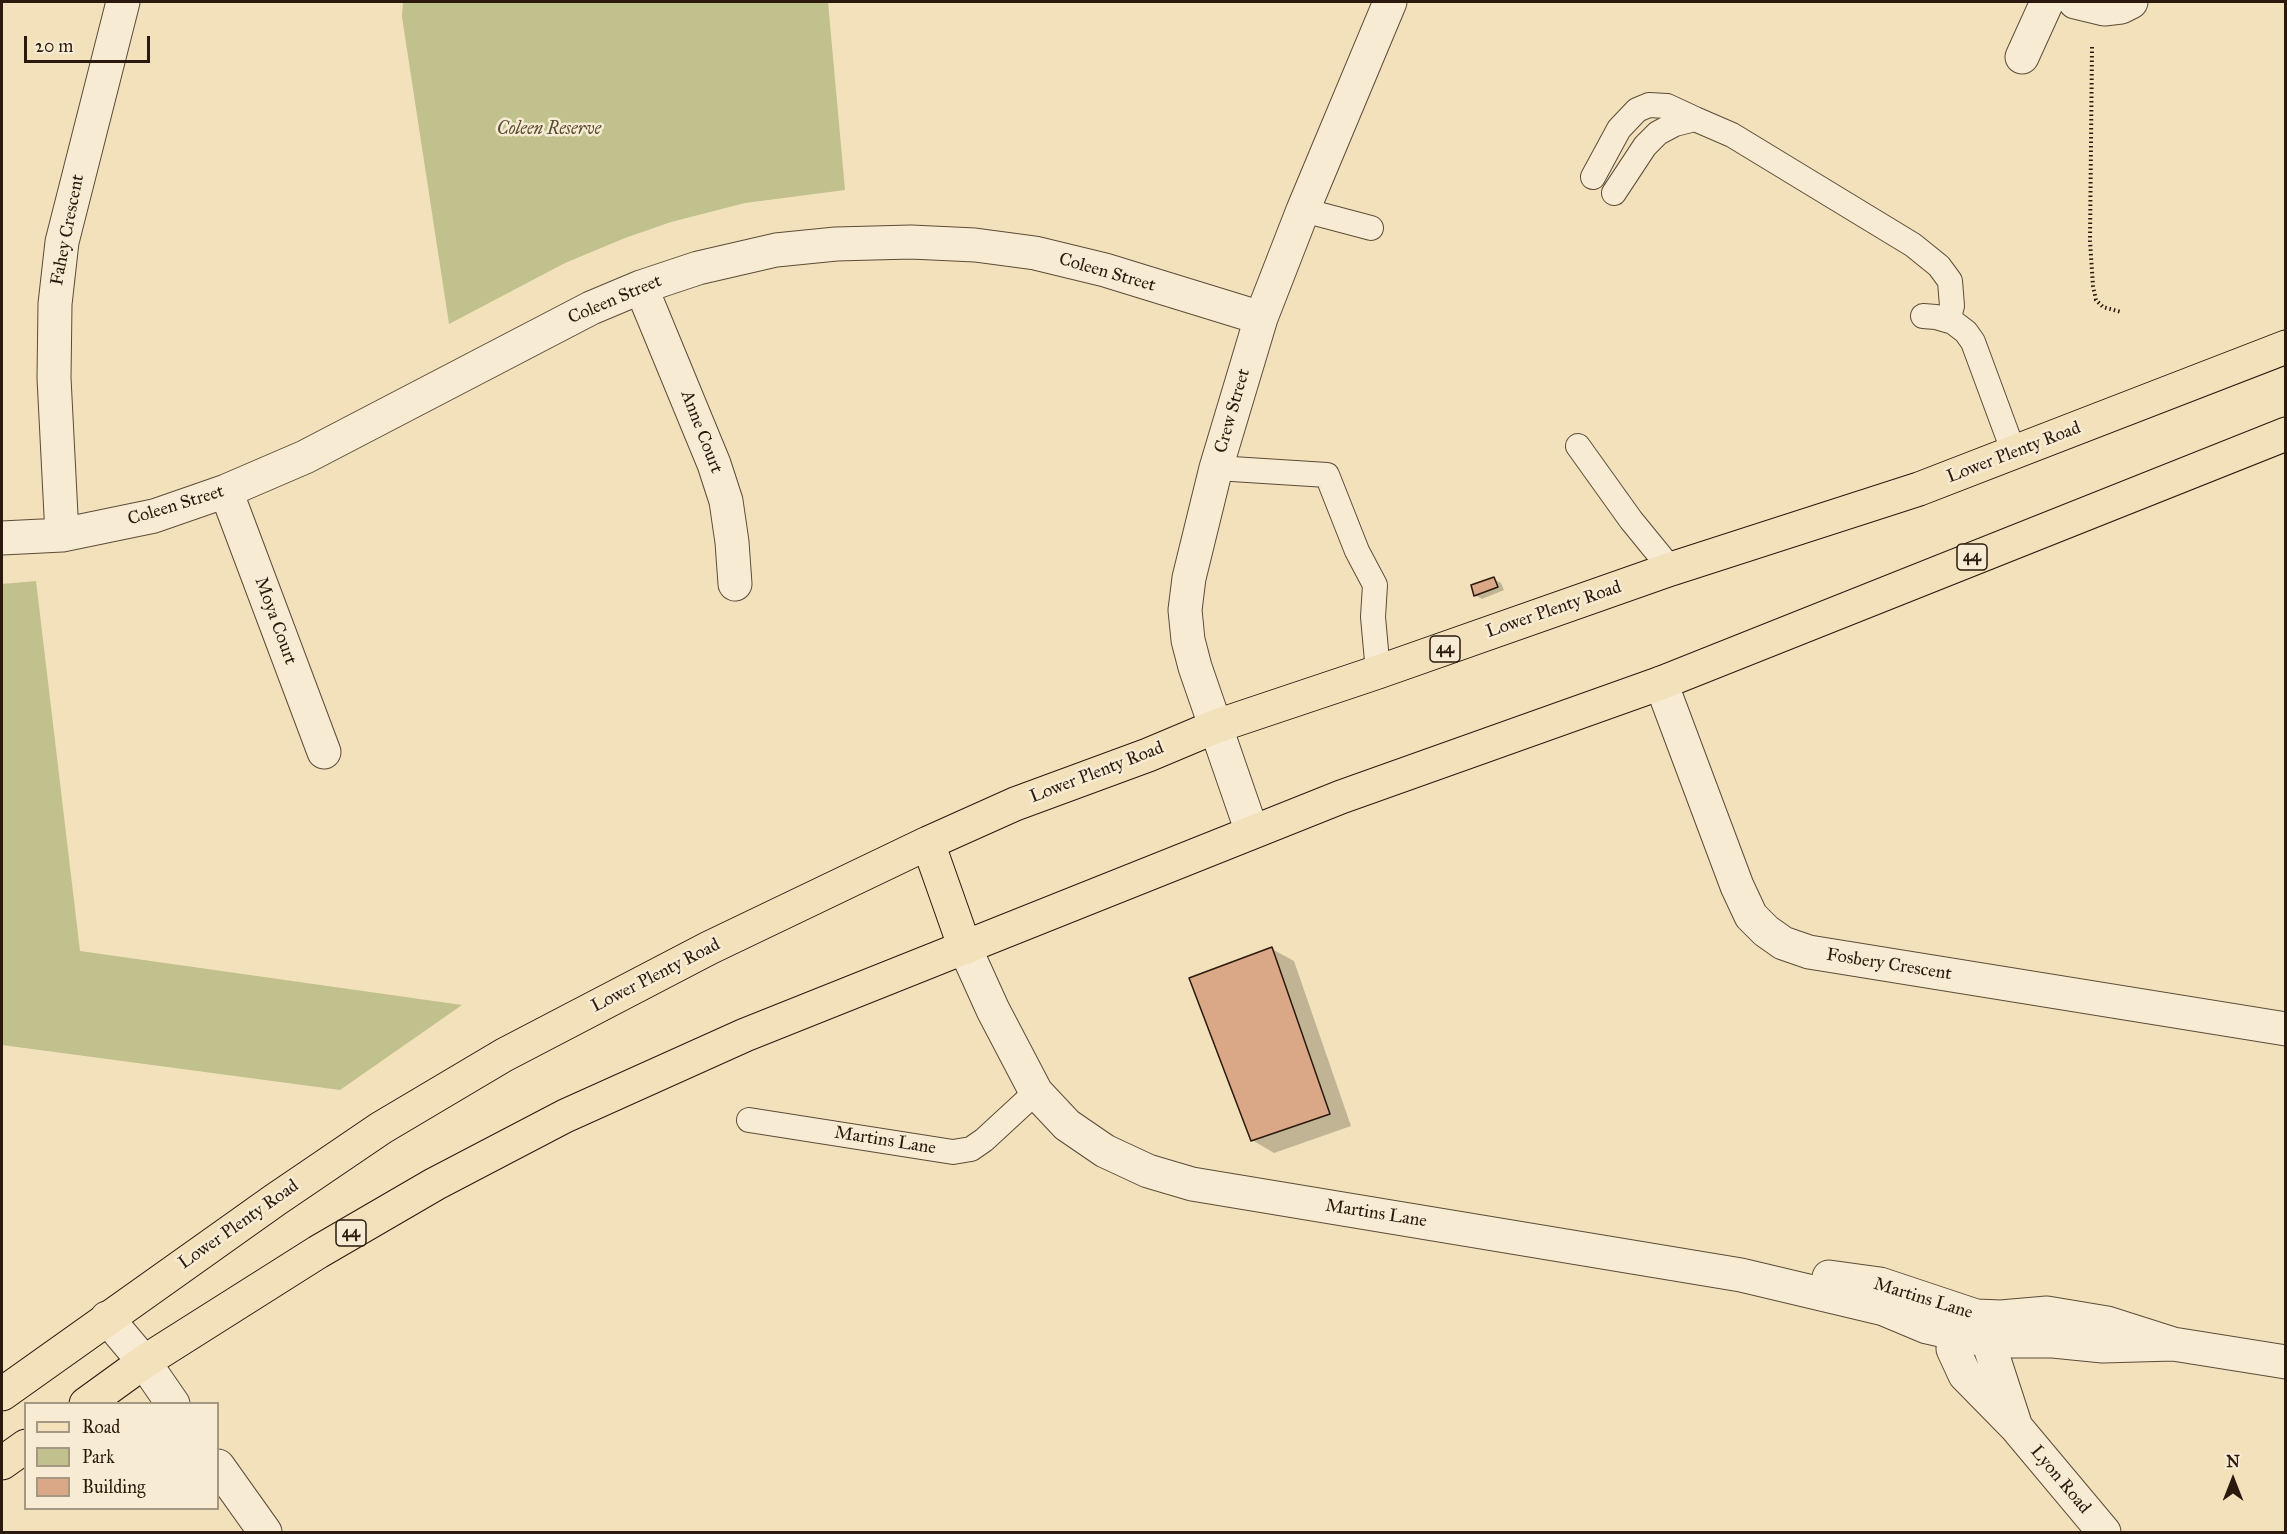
<!DOCTYPE html>
<html>
<head>
<meta charset="utf-8">
<style>
	body { margin:0 }
	#map { position:relative; width:2287px; height:1534px; overflow:hidden; background:#f2e1bb; font-family:"IM FELL Great Primer",serif }
	canvas { display:block }
	.frame { position:absolute; inset:0; border:3px solid #2a190c; pointer-events:none }
	.legend { position:absolute; left:24px; top:1402px; width:195px; height:108px; box-sizing:border-box; background:#f7ecd3; border:2px solid #a59883; margin:0; padding:8px 10px; list-style:none; font-size:18px; color:#2a190c }
	.legend li { display:flex; align-items:center; gap:12px; height:30px }
	.legend b { width:30px; border:2px solid #a59883 }
	.north { position:absolute; left:2203px; top:1450px; width:60px; height:60px; -webkit-text-stroke:4px #f7ecd3; paint-order:stroke; rotate:0deg; font-size:16px; font-weight:700; line-height:24px; text-align:center; color:#2a190c }
	.north::after { content:''; display:block; margin:auto; width:21px; height:27px; background:#2a190c; clip-path:polygon(50% 0,100% 100%,50% 72%,0 100%) }
	.scale { position:absolute; left:24px; top:36px; width:126px; height:27px; box-sizing:border-box; border:3px solid #2a190c; border-top:0; padding-left:8px; font-size:18px; line-height:21px; white-space:nowrap; color:#2a190c; -webkit-text-stroke:4px #f7ecd3; paint-order:stroke }
</style>
</head>
<body>
<div id="map">
<canvas width="2287" height="1534"></canvas>
<div class="frame"></div>
<ul class="legend">
<li><b style="height:8px;background:#f2e1bb"></b>Road</li>
<li><b style="height:16px;background:#c0c18c"></b>Park</li>
<li><b style="height:16px;background:#daa787"></b>Building</li>
</ul>
<div class="north">N</div>
<div class="scale">20 m</div>
</div>
<script>
const context = document.querySelector('canvas').getContext('2d');
context.lineJoin = 'round';
function paint(path, color) {
  context.fillStyle = color;
  context.fill(path, 'evenodd');
}
function poly(rows) {
  const path = new Path2D();
  for (const r of rows) {
    path.moveTo(r[0], r[1]);
    for (let i = 2; i < r.length; i += 2) path.lineTo(r[i], r[i + 1]);
  }
  return path;
}
function trace(path, color, width, dash) {
  context.strokeStyle = color;
  context.lineWidth = width;
  context.lineCap = dash ? 'butt' : 'round';
  context.setLineDash(dash || []);
  context.stroke(path);
}
function label(font, color, halo, rows, align = 'center') {
  context.font = font + ' "IM FELL Great Primer",serif';
  context.lineWidth = 5;
  context.setLineDash([]);
  context.textBaseline = 'middle';
  context.strokeStyle = halo;
  context.fillStyle = color;
  for (const [text, x, y, turn = 0] of rows) {
    context.save();
    context.translate(x, y);
    context.rotate((+turn || 0) * Math.PI / 180);
    context.textAlign = isNaN(turn) ? turn : align;
    if (halo) context.strokeText(text, 0, 0);
    context.fillText(text, 0, 0);
    context.restore();
  }
}
paint(poly([
	[403,2,828,2,845,190,745,203,671,222,625,238,565,263,449,324,402,17],
	[36,581,80,951,462,1005,340,1090,2,1045,2,584]
]), '#c0c18c');
paint(poly([
	[1494,579,1501,583,1504,590,1482,599,1475,595],
	[1272,949,1294,961,1351,1126,1274,1153,1252,1140]
]), '#0003');
const building = poly([
	[1494,577,1498,587,1474,596,1471,585,1494,577],
	[1272,947,1330,1114,1251,1141,1189,978,1272,947]
]);
paint(building, '#daa787');
trace(building, '#2a190c', 1.5);
const service = poly([
	[1593,177,1619,129,1637,110,1649,105,1667,106,1695,119],
	[1614,193,1645,146,1658,133,1675,124,1695,119,1732,135,1913,245,1939,266,1950,281,1952,306,1948,320],
	[1303,210,1371,228],
	[1923,316,1936,317,1953,322,1966,332,1973,342,2014,453],
	[1578,446,1631,520,1671,569],
	[1216,468,1327,475,1357,551,1375,585,1373,617,1378,672],
	[749,1120,953,1152,971,1149,984,1140,1036,1092]
]);
const minor = poly([
	[2075,2,2104,9,2121,7,2131,2],
	[2022,57,2047,2],
	[641,287,714,464,726,501,732,542,735,584],
	[226,491,324,752],
	[62,535,54,378,55,304,62,242,123,2],
	[2,538,62,535,154,516,226,491,305,457,591,308,641,287,698,268,776,250,836,244,911,242,975,245,1035,253,1105,270,1261,318],
	[1661,683,1737,886,1751,916,1766,931,1783,943,1809,952,2286,1029],
	[1252,832,1195,667,1188,640,1185,610,1189,578,1216,468,1261,318,1303,210,1390,2],
	[107,1318,144,1362,173,1404],
	[2016,1427,1988,1341,1976,1316,1958,1330,1953,1349,1965,1375,2016,1427,2104,1532],
	[218,1466,265,1532]
]);
const tertiary = poly([
	[965,948,993,1010,1036,1092,1067,1125,1105,1151,1148,1171,1192,1184,1741,1275,1884,1309,1927,1327,1988,1341,2053,1341,2103,1346,2173,1344],
	[1829,1277,1880,1284,1976,1316,2001,1317,2047,1313,2107,1323,2173,1344,2286,1362]
]);
const primary = poly([
	[928,843,965,948],
	[2,1394,275,1200,381,1128,504,1055,709,948,928,843,1015,804,1148,755,1217,726,1378,672,1671,569,1919,489,2286,347],
	[86,1404,144,1362,318,1252,435,1184,565,1116,745,1035,1341,797,1661,683,2286,434],
	[2,1463,26,1446]
]);
trace(service, '#5c4b38', 26);
trace(minor, '#5c4b38', 35);
trace(tertiary, '#5c4b38', 35);
trace(primary, '#2a190c', 35);
trace(poly([
	[2092,47,2090,241,2093,286,2096,300,2103,307,2121,312]
]), '#2a190c', 4, [1.5, 3]);
trace(service, '#f7ecd3', 24);
trace(minor, '#f7ecd3', 33);
trace(tertiary, '#f7ecd3', 33);
trace(primary, '#f2e1bb', 33);
for (const [x, y, w] of [
	[1972,557,30],
	[1445,649,30],
	[351,1233,30]
]) {
  const box = new Path2D();
  box.roundRect(x - w / 2, y - 13, w, 26, 4.5);
  context.fillStyle = '#f7ecd3';
  context.fill(box);
  trace(box, '#2a190c', 1.5);
}
label('bold 16px', '#2a190c', null, [
	["44",1972,557],
	["44",1445,649],
	["44",351,1233]
]);
label('italic 18px', '#574b32', '#f7ecd3', [
	["Coleen Reserve",549,130]
]);
label('18px', '#2a190c', '#f7ecd3', [
	["Fahey Crescent",68,230,-79],
	["Coleen Street",1107,273,16],
	["Coleen Street",615,300,-23],
	["Crew Street",1233,411,-74],
	["Anne Court",701,432,69],
	["Lower Plenty Road",2014,453,-21],
	["Coleen Street",176,506,-17],
	["Lower Plenty Road",1554,610,-19],
	["Moya Court",275,621,70],
	["Lower Plenty Road",1097,773,-21],
	["Fosbery Crescent",1889,965,9],
	["Lower Plenty Road",656,976,-27],
	["Martins Lane",885,1141,9],
	["Martins Lane",1376,1214,9],
	["Lower Plenty Road",239,1225,-35],
	["Martins Lane",1923,1299,17],
	["Lyon Road",2060,1480,50]
]);
</script>
</body>
</html>
